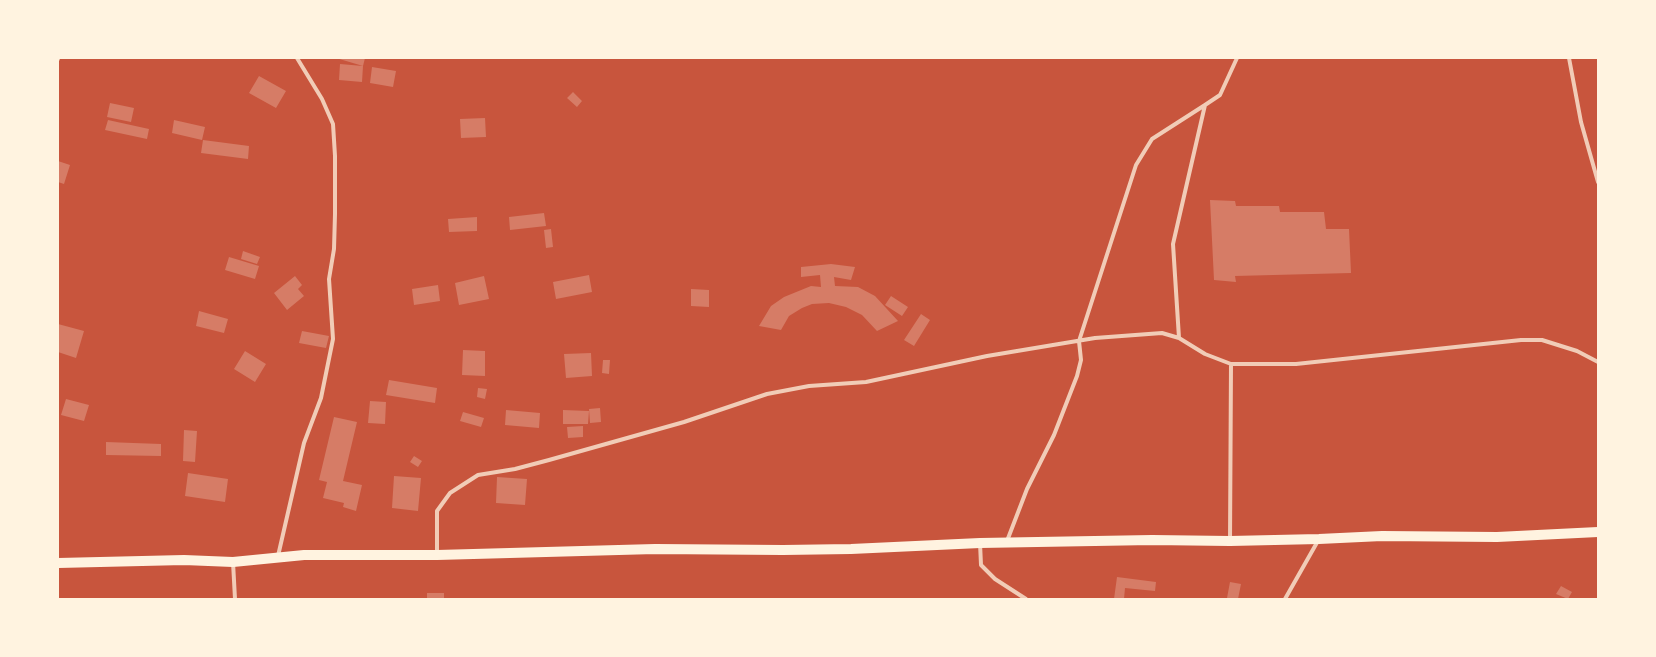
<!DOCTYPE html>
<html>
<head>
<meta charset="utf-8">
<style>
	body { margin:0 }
	#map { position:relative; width:1656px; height:657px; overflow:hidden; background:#c8553d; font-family:"IBM Plex Serif",serif }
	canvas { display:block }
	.frame { position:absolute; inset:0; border:59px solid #fff3e0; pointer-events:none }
</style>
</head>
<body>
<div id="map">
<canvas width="1656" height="657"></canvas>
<div class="frame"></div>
</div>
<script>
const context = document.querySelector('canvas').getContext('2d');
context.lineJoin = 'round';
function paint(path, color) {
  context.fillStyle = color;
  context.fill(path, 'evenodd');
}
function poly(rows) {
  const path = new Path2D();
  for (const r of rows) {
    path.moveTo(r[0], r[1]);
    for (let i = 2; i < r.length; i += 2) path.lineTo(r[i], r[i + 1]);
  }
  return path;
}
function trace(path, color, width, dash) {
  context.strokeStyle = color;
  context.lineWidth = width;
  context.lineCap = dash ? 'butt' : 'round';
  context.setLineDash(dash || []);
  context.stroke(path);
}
paint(poly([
	[336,58,365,58,363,66],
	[340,64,363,66,362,82,339,80],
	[372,67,396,71,393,87,370,83],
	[259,76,286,91,276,108,249,93],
	[573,92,582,101,577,107,567,98],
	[110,103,134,108,131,122,107,117],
	[485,118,486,137,461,138,460,119],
	[108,120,149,129,147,139,105,130],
	[174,120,205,127,202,140,172,133],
	[203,140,249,146,248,159,201,153],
	[58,161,70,165,64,184,58,182],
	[1210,200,1235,201,1236,206,1279,206,1280,212,1324,212,1326,229,1349,229,1351,273,1235,276,1236,282,1214,280],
	[544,213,546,226,510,230,509,217],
	[477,217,477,231,449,232,448,219],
	[551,229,553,247,546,248,544,230],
	[243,251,260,257,257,264,241,259],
	[229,257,259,266,255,279,225,270],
	[831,264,855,267,851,280,834,277,835,286,858,287,875,296,898,321,877,331,862,315,846,307,829,303,812,304,802,308,789,316,781,330,759,326,771,306,784,297,811,286,821,287,820,275,801,277,801,267],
	[589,275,592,292,556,299,553,282],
	[295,276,302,285,298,289,304,296,287,310,274,293],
	[484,276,489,299,459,305,455,283],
	[438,285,440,301,414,305,412,289],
	[691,289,709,290,709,307,691,306],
	[891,296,908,307,902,316,885,305],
	[199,311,228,319,224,333,196,326],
	[921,314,930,320,914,346,904,340],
	[58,324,84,331,76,358,58,352],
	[302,331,329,336,326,348,299,343],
	[463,350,485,351,485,376,462,375],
	[245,351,266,364,255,382,234,369],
	[591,353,592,376,566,378,564,354],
	[603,360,610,360,609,374,602,373],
	[389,380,437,388,435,403,386,395],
	[478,388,487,389,485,399,477,397],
	[66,399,89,405,84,421,61,415],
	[370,401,386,402,385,424,368,423],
	[600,408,601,422,590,423,589,409],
	[506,410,540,413,539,428,505,425],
	[563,410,589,411,588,424,563,424],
	[463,412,484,418,481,427,460,421],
	[334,417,357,422,343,481,362,485,356,511,343,507,344,503,323,498,327,482,319,480],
	[583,426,583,437,568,438,567,427],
	[184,430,197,431,195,462,183,461],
	[106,442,161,444,161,456,106,455],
	[414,456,422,461,418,467,410,462],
	[188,473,228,479,225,502,185,496],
	[394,476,421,478,418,511,392,508],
	[497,477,527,479,525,505,496,503],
	[1117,577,1156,582,1155,591,1125,588,1124,599,1114,599],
	[1230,582,1241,584,1238,599,1227,598],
	[1561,586,1572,592,1568,599,1556,594],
	[427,593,444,593,444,599,427,599]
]), '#d67c66');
trace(poly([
	[1569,58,1581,122,1598,182],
	[58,59,58,58],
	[1179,338,1173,244,1205,105,1220,95,1237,58],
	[1007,541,1027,489,1054,435,1077,376,1081,360,1079,341,1136,165,1152,139,1205,105],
	[1230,541,1231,364],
	[980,543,981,565,995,579,1026,599],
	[437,555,437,511,450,493,478,475,515,469,549,460,684,422,767,394,809,386,866,382,987,356,1095,338,1162,333,1179,338,1205,354,1231,364,1296,364,1521,340,1542,340,1577,351,1598,362],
	[278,556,304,443,321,398,333,339,329,279,334,249,335,214,335,156,333,124,322,99,297,58],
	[233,562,235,599],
	[1285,599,1319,539]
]), '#f1ccb7', 4);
trace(poly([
	[58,563,184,560,233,562,304,555,437,555,655,549,783,550,851,549,980,543,1152,540,1230,541,1319,539,1382,536,1497,537,1598,532]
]), '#fff3e0', 10);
</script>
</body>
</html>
